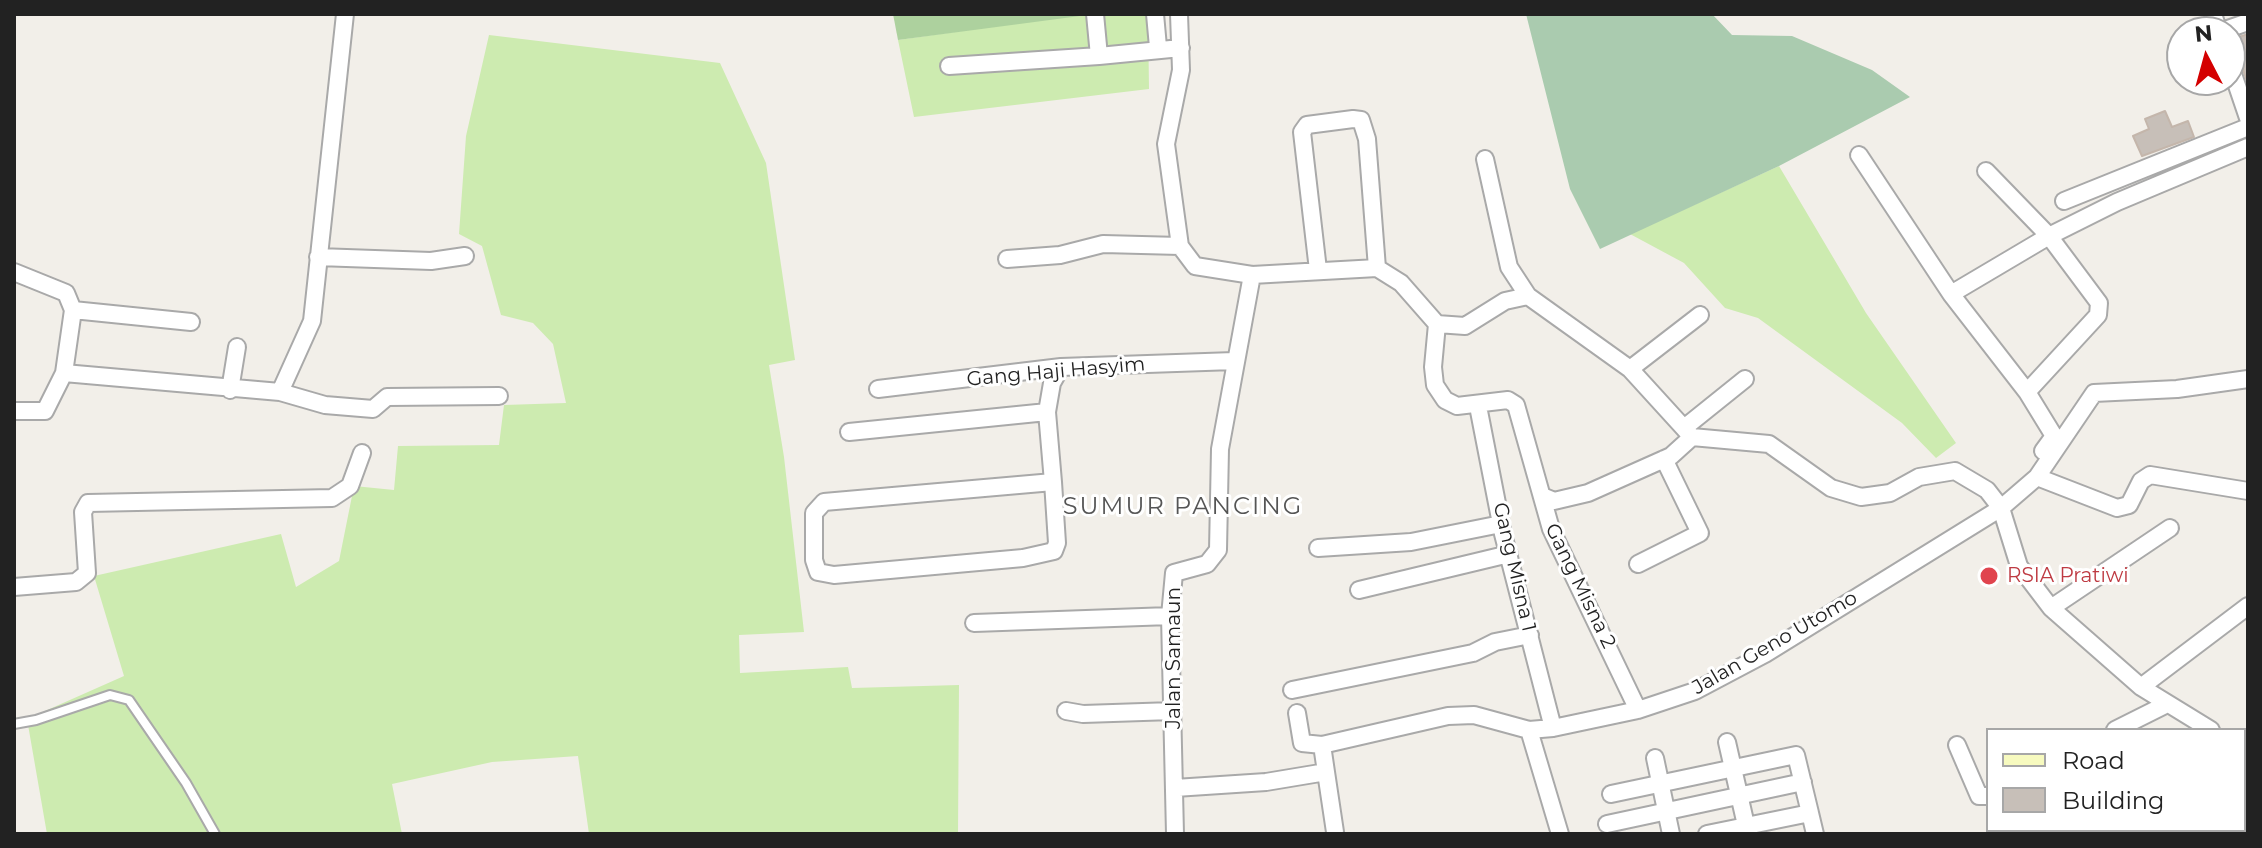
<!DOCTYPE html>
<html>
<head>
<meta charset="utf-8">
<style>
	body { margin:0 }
	#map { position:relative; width:2262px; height:848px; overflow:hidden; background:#f2efe9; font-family:Montserrat,sans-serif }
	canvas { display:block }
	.frame { position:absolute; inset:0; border:16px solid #222; pointer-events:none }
	.legend { position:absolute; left:1986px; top:728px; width:260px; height:104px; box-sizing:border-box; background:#fff; border:2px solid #a7a7a7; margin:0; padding:10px 14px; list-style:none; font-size:24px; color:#222 }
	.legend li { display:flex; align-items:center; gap:16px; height:40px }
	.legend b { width:40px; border:2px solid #a7a7a7 }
	.north { position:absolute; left:2166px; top:16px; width:80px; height:80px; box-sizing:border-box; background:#fff; border:2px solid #a7a7a7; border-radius:50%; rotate:354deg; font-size:22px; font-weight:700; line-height:32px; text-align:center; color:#222 }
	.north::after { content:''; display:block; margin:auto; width:28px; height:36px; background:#d40000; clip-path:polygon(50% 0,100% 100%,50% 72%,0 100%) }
</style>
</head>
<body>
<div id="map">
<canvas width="2262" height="848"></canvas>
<div class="frame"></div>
<ul class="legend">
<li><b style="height:10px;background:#f7fabf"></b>Road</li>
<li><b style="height:22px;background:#c7bfb8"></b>Building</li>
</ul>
<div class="north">N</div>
</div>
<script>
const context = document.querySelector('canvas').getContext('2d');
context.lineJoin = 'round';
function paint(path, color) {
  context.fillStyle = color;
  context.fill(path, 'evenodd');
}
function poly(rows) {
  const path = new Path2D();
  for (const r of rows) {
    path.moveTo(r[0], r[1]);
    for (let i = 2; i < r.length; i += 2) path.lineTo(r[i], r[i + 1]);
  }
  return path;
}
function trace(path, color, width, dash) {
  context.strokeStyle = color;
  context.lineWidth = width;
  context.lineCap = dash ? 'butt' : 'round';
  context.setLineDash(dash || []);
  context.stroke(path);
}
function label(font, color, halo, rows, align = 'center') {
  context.font = font + ' Montserrat,sans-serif';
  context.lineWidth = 6;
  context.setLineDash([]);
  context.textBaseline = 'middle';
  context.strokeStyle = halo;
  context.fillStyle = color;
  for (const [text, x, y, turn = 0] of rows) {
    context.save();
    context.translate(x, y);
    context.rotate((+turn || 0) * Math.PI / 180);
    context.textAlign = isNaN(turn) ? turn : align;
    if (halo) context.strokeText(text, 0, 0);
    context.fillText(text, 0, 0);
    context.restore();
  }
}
paint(poly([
	[1081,14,1148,14,1149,89,914,117,898,40],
	[489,35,720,63,766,163,795,360,769,365,784,457,804,632,739,635,740,673,848,667,852,688,959,685,958,834,589,834,578,756,492,762,392,784,402,834,47,834,27,719,124,676,94,576,281,534,296,587,339,561,354,486,394,490,398,446,499,445,504,405,566,403,553,344,533,323,501,315,482,246,459,234,466,136],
	[1779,166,1866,313,1956,443,1936,458,1902,423,1758,318,1725,308,1684,263,1630,234]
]), '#cdebb0');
paint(poly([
	[893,14,1080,14,1080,16,898,40]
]), '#add19e');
paint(poly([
	[1526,14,1712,14,1732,35,1792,36,1872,70,1910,97,1779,166,1600,249,1570,189]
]), '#aacbaf');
const building = poly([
	[2248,34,2248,84,2240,61,2230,54,2230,40,2248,34],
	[2165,111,2172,127,2188,121,2194,137,2142,156,2133,136,2149,129,2145,119,2165,111]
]);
paint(building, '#c7bfb8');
trace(building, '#c4b6ab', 2);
const lane = poly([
	[14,724,36,720,110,695,129,700,186,783,215,834]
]);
const street = poly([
	[1155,14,1158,47],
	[1179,14,1181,70,1166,144,1180,246,1195,266,1252,275,1377,268,1401,283,1437,324,1465,326,1505,301,1528,296,1630,369,1692,437,1769,444,1831,488,1861,497,1890,493,1919,477,1955,471,1987,490,2001,508,2019,566,2051,608,2141,687,2211,730],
	[2213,14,2219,32],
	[2219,32,2248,22],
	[1099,56,1181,48],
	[2230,65,2248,118],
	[949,66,1099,56,1095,14],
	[1859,155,1951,294,2049,236,2099,303,2098,315,2027,392],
	[1485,159,1509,267,1528,296],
	[1986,171,2049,236,2117,202,2248,147],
	[2064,201,2248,127],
	[318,257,431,261,465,256],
	[1007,259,1060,255,1103,244,1180,246],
	[1318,270,1302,132,1307,125,1353,119,1361,120,1367,139,1377,268],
	[14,272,66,293,73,310,64,373,280,392,312,321,345,14],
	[1951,294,2027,392,2054,436,2043,451],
	[73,310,191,322],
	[1437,324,1433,367,1435,385,1445,400,1457,406,1508,400,1516,405,1551,529,1638,710],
	[1630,369,1700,315],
	[878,389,1061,367,1234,361],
	[230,390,237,347],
	[280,392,325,405,373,409,387,397,499,396],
	[1478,406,1503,534,1553,728],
	[14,411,45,411,64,373],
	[1684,428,1745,379],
	[849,432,1047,412],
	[2037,477,2117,508,2129,505,2141,481,2150,475,2248,491],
	[1053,482,824,502,814,513,814,560,818,572,834,575,1023,558,1054,551,1057,543,1053,482,1047,412,1052,383,1061,367],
	[1542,496,1554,501,1588,493,1671,456,1692,437],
	[1318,548,1411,542,1501,524],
	[1638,564,1700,533,1664,459],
	[14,587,76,582,87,573,83,512,88,503,332,498,350,486,362,453],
	[1359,590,1509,554],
	[2051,608,2170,528],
	[974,623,1170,616],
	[2141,687,2248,606],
	[1292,690,1473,653,1495,642,1530,635],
	[1066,711,1083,714,1173,711],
	[1297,713,1302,743,1322,745],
	[1529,730,1560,834],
	[2115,730,2165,705],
	[1727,742,1748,834],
	[1957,745,1979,796,1988,796],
	[2244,748,2248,750],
	[1655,758,1671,834],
	[1326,772,1335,832],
	[1175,788,1266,782,1326,772,1322,745,1448,716,1474,715,1529,730,1553,728,1638,710,1695,691,1765,654,2001,508,2037,477,2094,393,2177,389,2248,379],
	[1611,794,1796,755,1810,813],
	[1607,824,1803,782],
	[1175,834,1170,616,1174,573,1207,564,1218,550,1220,449,1252,275],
	[1707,834,1810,813,1815,834]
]);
const secondary = poly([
	[2244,804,2248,801],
	[2183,834,2192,830]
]);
trace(lane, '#a9a9a9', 12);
trace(street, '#a9a9a9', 20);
trace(secondary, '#707d05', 28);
trace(lane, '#fff', 8);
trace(street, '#fff', 16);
trace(secondary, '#f7fabf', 24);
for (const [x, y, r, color] of [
	[1989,576,10,"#e0444e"]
]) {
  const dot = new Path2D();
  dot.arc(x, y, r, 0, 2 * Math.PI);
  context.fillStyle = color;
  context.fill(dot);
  trace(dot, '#fff', 3);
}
label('20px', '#222', '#fff', [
	["Gang Haji Hasyim",1056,372,-5],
	["Gang Misna 1",1514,567,77],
	["Gang Misna 2",1580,586,64],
	["Jalan Geno Utomo",1775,643,-30],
	["Jalan Samaun",1174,658,-90]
]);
label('20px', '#be3a42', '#fff', [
	["RSIA Pratiwi",2007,576]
], 'left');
context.letterSpacing = '2px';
label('24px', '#555', '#fff', [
	["SUMUR PANCING",1183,507]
]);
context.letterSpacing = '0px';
</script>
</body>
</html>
